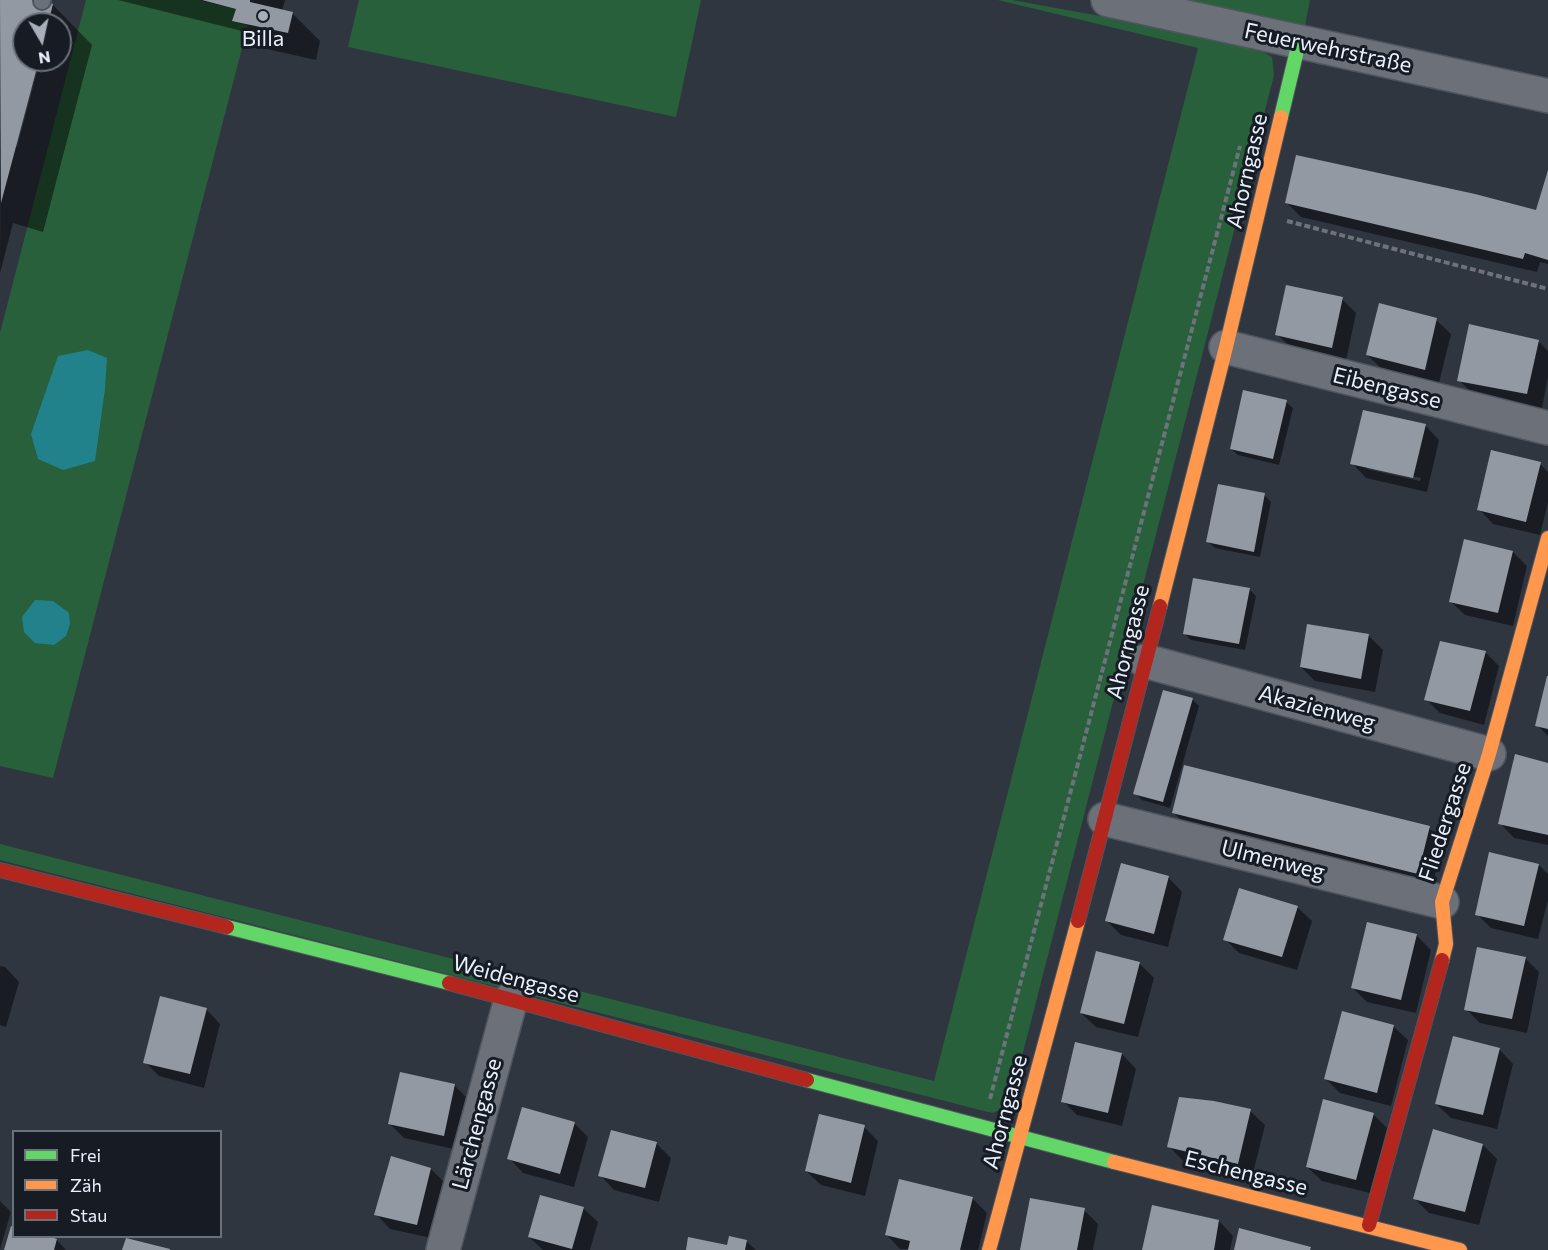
<!DOCTYPE html>
<html>
<head>
<meta charset="utf-8">
<style>
	body { margin:0 }
	#map { position:relative; width:1548px; height:1250px; overflow:hidden; background:#303640; font-family:Commissioner,sans-serif }
	canvas { display:block }
	.legend { position:absolute; left:12px; top:1130px; width:210px; height:108px; box-sizing:border-box; background:#171c24; border:2px solid #6b717a; margin:0; padding:8px 10px; list-style:none; font-size:18px; color:#e8f0fc }
	.legend li { display:flex; align-items:center; gap:12px; height:30px }
	.legend b { width:30px; border:2px solid #6b717a }
	.north { position:absolute; left:12px; top:12px; width:60px; height:60px; box-sizing:border-box; background:#171c24; border:2px solid #6b717a; border-radius:50%; rotate:171deg; font-size:16px; font-weight:700; line-height:24px; text-align:center; color:#e8f0fc }
	.north::after { content:''; display:block; margin:auto; width:21px; height:27px; background:#a8afba; clip-path:polygon(50% 0,100% 100%,50% 72%,0 100%) }
</style>
</head>
<body>
<div id="map">
<canvas width="1548" height="1250"></canvas>
<ul class="legend">
<li><b style="height:8px;background:#63d668"></b>Frei</li>
<li><b style="height:8px;background:#ff974d"></b>Zäh</li>
<li><b style="height:8px;background:#b3261e"></b>Stau</li>
</ul>
<div class="north">N</div>
</div>
<script>
const context = document.querySelector('canvas').getContext('2d');
context.lineJoin = 'round';
function paint(path, color) {
  context.fillStyle = color;
  context.fill(path, 'evenodd');
}
function poly(rows) {
  const path = new Path2D();
  for (const r of rows) {
    path.moveTo(r[0], r[1]);
    for (let i = 2; i < r.length; i += 2) path.lineTo(r[i], r[i + 1]);
  }
  return path;
}
function trace(path, color, width, dash) {
  context.strokeStyle = color;
  context.lineWidth = width;
  context.lineCap = dash ? 'butt' : 'round';
  context.setLineDash(dash || []);
  context.stroke(path);
}
function label(font, color, halo, rows, align = 'center') {
  context.font = font + ' Commissioner,sans-serif';
  context.lineWidth = 6;
  context.setLineDash([]);
  context.textBaseline = 'middle';
  context.strokeStyle = halo;
  context.fillStyle = color;
  for (const [text, x, y, turn = 0] of rows) {
    context.save();
    context.translate(x, y);
    context.rotate((+turn || 0) * Math.PI / 180);
    context.textAlign = isNaN(turn) ? turn : align;
    if (halo) context.strokeText(text, 0, 0);
    context.fillText(text, 0, 0);
    context.restore();
  }
}
paint(poly([
	[86,0,199,0,236,9,233,20,248,25,53,778,0,766,0,333],
	[359,0,701,0,676,117,348,47],
	[998,0,1012,0,1248,43,1272,57,1274,75,1009,1107,992,1113,0,860,0,844,934,1081,1198,48],
	[1168,0,1310,0,1304,31]
]), '#28603b');
paint(poly([
	[88,350,107,358,105,389,95,461,63,470,38,459,31,434,58,356],
	[35,600,53,601,69,613,70,624,66,636,54,645,35,643,24,632,22,617]
]), '#21828c');
paint(poly([
	[1,0,32,0,53,5,92,45,43,232,13,223,0,273],
	[24,24,60,24,60,60,40,60,17,147,15,146,37,60,24,60],
	[118,0,285,0,282,11,292,13,320,41,316,60,262,48,246,32],
	[1548,173,1548,264,1540,262,1537,272,1301,217,1287,203,1537,214],
	[1342,299,1356,313,1346,361,1291,348,1277,334],
	[1436,320,1451,334,1439,383,1382,369,1367,355],
	[1538,341,1548,351,1548,377,1542,408,1473,394,1459,380],
	[1286,402,1293,408,1279,465,1238,455,1231,449],
	[1425,425,1439,440,1427,492,1366,478,1352,463],
	[1367,466,1421,478,1420,481,1367,469],
	[1540,464,1548,472,1548,503,1540,535,1493,524,1479,509],
	[1264,495,1271,502,1260,557,1215,548,1208,542],
	[1513,552,1527,566,1513,626,1465,615,1450,601],
	[1249,589,1256,596,1245,650,1191,640,1184,633],
	[1369,636,1383,650,1375,692,1315,681,1301,667],
	[1485,652,1499,666,1484,725,1440,713,1426,699],
	[1548,678,1548,736,1537,725],
	[1192,699,1199,706,1170,808,1142,800,1135,793],
	[1548,764,1548,845,1514,838,1500,823],
	[1173,812,1429,828,1443,842,1432,887,1188,827],
	[1539,865,1548,874,1548,900,1538,939,1491,928,1477,914],
	[1168,877,1182,892,1168,947,1121,935,1107,921],
	[1297,907,1312,921,1297,970,1239,953,1225,939],
	[1416,935,1431,950,1416,1013,1367,1002,1353,988],
	[1525,958,1539,972,1527,1033,1480,1023,1466,1009],
	[1139,963,1154,978,1138,1037,1096,1027,1081,1013],
	[0,966,5,967,19,982,6,1027,0,1025],
	[206,1009,220,1024,204,1088,159,1076,145,1062],
	[1393,1026,1408,1040,1391,1106,1340,1093,1326,1079],
	[1499,1049,1513,1064,1497,1129,1451,1118,1436,1104],
	[1122,1054,1136,1069,1122,1126,1077,1115,1063,1101],
	[454,1085,469,1100,458,1150,404,1138,390,1124],
	[1250,1111,1265,1125,1252,1177,1183,1161,1169,1146],
	[1373,1114,1387,1128,1370,1193,1322,1181,1307,1167],
	[574,1123,588,1137,574,1187,523,1173,509,1158],
	[864,1127,878,1141,865,1196,821,1185,806,1171],
	[612,1132,657,1144,671,1158,659,1202,614,1190,600,1175],
	[1483,1145,1497,1159,1479,1225,1429,1213,1414,1198],
	[431,1169,445,1183,431,1238,390,1229,376,1214],
	[900,1180,973,1199,987,1213,978,1250,900,1249,886,1234],
	[0,1201,11,1212,0,1249],
	[583,1208,598,1222,590,1250,543,1250,529,1237],
	[1084,1210,1098,1224,1093,1250,1021,1250],
	[1219,1221,1233,1236,1230,1250,1143,1250],
	[14,1236,42,1236,57,1240,66,1250,6,1250],
	[746,1241,756,1250,687,1250,728,1246]
]), '#0007');
paint(poly([
	[0,0,38,0,53,4,48,24,24,24,24,60,39,60,1,203],
	[202,0,250,0,250,2,293,12,288,33,232,21,236,9],
	[1296,155,1475,194,1536,210,1548,170,1548,260,1525,253,1523,259,1285,203],
	[1286,285,1343,297,1332,348,1275,335],
	[1379,303,1437,318,1425,370,1366,355],
	[1469,324,1539,340,1527,394,1457,381],
	[1243,390,1287,400,1273,459,1230,449],
	[1363,410,1426,424,1413,478,1350,464],
	[1491,450,1541,462,1526,522,1477,510],
	[1218,484,1265,493,1254,552,1206,542],
	[1464,539,1513,551,1498,613,1449,602],
	[1193,578,1250,588,1239,644,1183,634],
	[1307,624,1369,634,1361,679,1300,667],
	[1440,641,1486,651,1470,711,1424,700],
	[1547,676,1548,676,1548,729,1535,726],
	[1163,690,1193,698,1163,802,1133,794],
	[1515,754,1548,763,1548,835,1498,824],
	[1184,765,1430,826,1418,874,1172,813],
	[1489,852,1539,864,1524,926,1475,915],
	[1121,863,1169,876,1154,934,1105,921],
	[1239,888,1298,906,1282,957,1223,940],
	[1367,922,1417,934,1401,1000,1351,988],
	[1477,947,1526,957,1512,1019,1464,1010],
	[1096,951,1140,962,1124,1024,1080,1013],
	[160,996,207,1008,190,1074,143,1063],
	[1342,1011,1394,1025,1377,1093,1324,1079],
	[1453,1036,1500,1048,1483,1115,1435,1104],
	[1075,1042,1122,1053,1108,1113,1061,1102],
	[400,1072,455,1084,444,1136,388,1124],
	[1179,1097,1214,1101,1251,1109,1238,1164,1167,1147],
	[1323,1099,1374,1113,1356,1180,1306,1167],
	[522,1107,575,1122,560,1174,507,1159],
	[819,1114,865,1125,851,1183,805,1171],
	[1433,1129,1483,1144,1465,1212,1413,1199],
	[611,1130,657,1142,645,1188,598,1176],
	[391,1156,431,1168,417,1225,374,1215],
	[899,1179,973,1197,960,1250,908,1250,910,1241,885,1235],
	[540,1195,584,1207,572,1249,528,1237],
	[1030,1198,1085,1208,1077,1250,1020,1250],
	[1152,1205,1219,1220,1214,1250,1142,1250],
	[11,1226,14,1227,14,1236,48,1236,57,1239,54,1250,4,1250],
	[1239,1228,1311,1247,1310,1250,1234,1250],
	[729,1236,747,1240,745,1250,686,1250,688,1237,727,1245],
	[126,1238,170,1249,170,1250,122,1250]
]), '#9399a2');
const lane = poly([
	[42,1,42,0]
]);
const street = poly([
	[1108,0,1548,96],
	[1226,347,1548,428],
	[1145,661,1489,754],
	[1105,819,1442,902],
	[443,1250,511,999]
]);
const fast = poly([
	[1281,117,1299,42],
	[227,927,449,983],
	[807,1080,1114,1162]
]);
const slow = poly([
	[1160,606,1226,347,1281,117],
	[1442,960,1446,944,1442,902,1489,754,1548,538],
	[1114,1162,1460,1250],
	[989,1250,1078,921]
]);
const jam = poly([
	[0,870,227,927],
	[1078,921,1160,606],
	[449,983,807,1080],
	[1369,1225,1442,960]
]);
trace(lane, '#4f555e', 20);
trace(street, '#4f555e', 36);
trace(fast, '#4f555e', 16);
trace(slow, '#4f555e', 16);
trace(jam, '#4f555e', 16);
trace(poly([
	[1287,221,1548,289],
	[990,1099,1240,146]
]), '#6d727b', 4, [6, 3]);
trace(lane, '#6c7179', 16);
trace(street, '#6c7179', 33);
trace(fast, '#63d668', 14);
trace(slow, '#ff974d', 14);
trace(jam, '#b3261e', 14);
for (const [x, y, r, color] of [
	[263,16,6,"#a8afba"]
]) {
  const dot = new Path2D();
  dot.arc(x, y, r, 0, 2 * Math.PI);
  context.fillStyle = color;
  context.fill(dot);
  trace(dot, '#171c24', 2);
}
label('22px', '#e8f0fc', '#171c24', [
	["Billa",263,39]
]);
label('22px', '#e8f0fc', '#171c24', [
	["Feuerwehrstraße",1328,48,12],
	["Ahorngasse",1247,171,-77],
	["Eibengasse",1387,388,14],
	["Ahorngasse",1128,642,-76],
	["Akazienweg",1317,708,15],
	["Fliedergasse",1445,822,-72],
	["Ulmenweg",1273,860,14],
	["Weidengasse",516,979,15],
	["Ahorngasse",1005,1112,-75],
	["Lärchengasse",477,1124,-75],
	["Eschengasse",1246,1173,14]
]);
</script>
</body>
</html>
